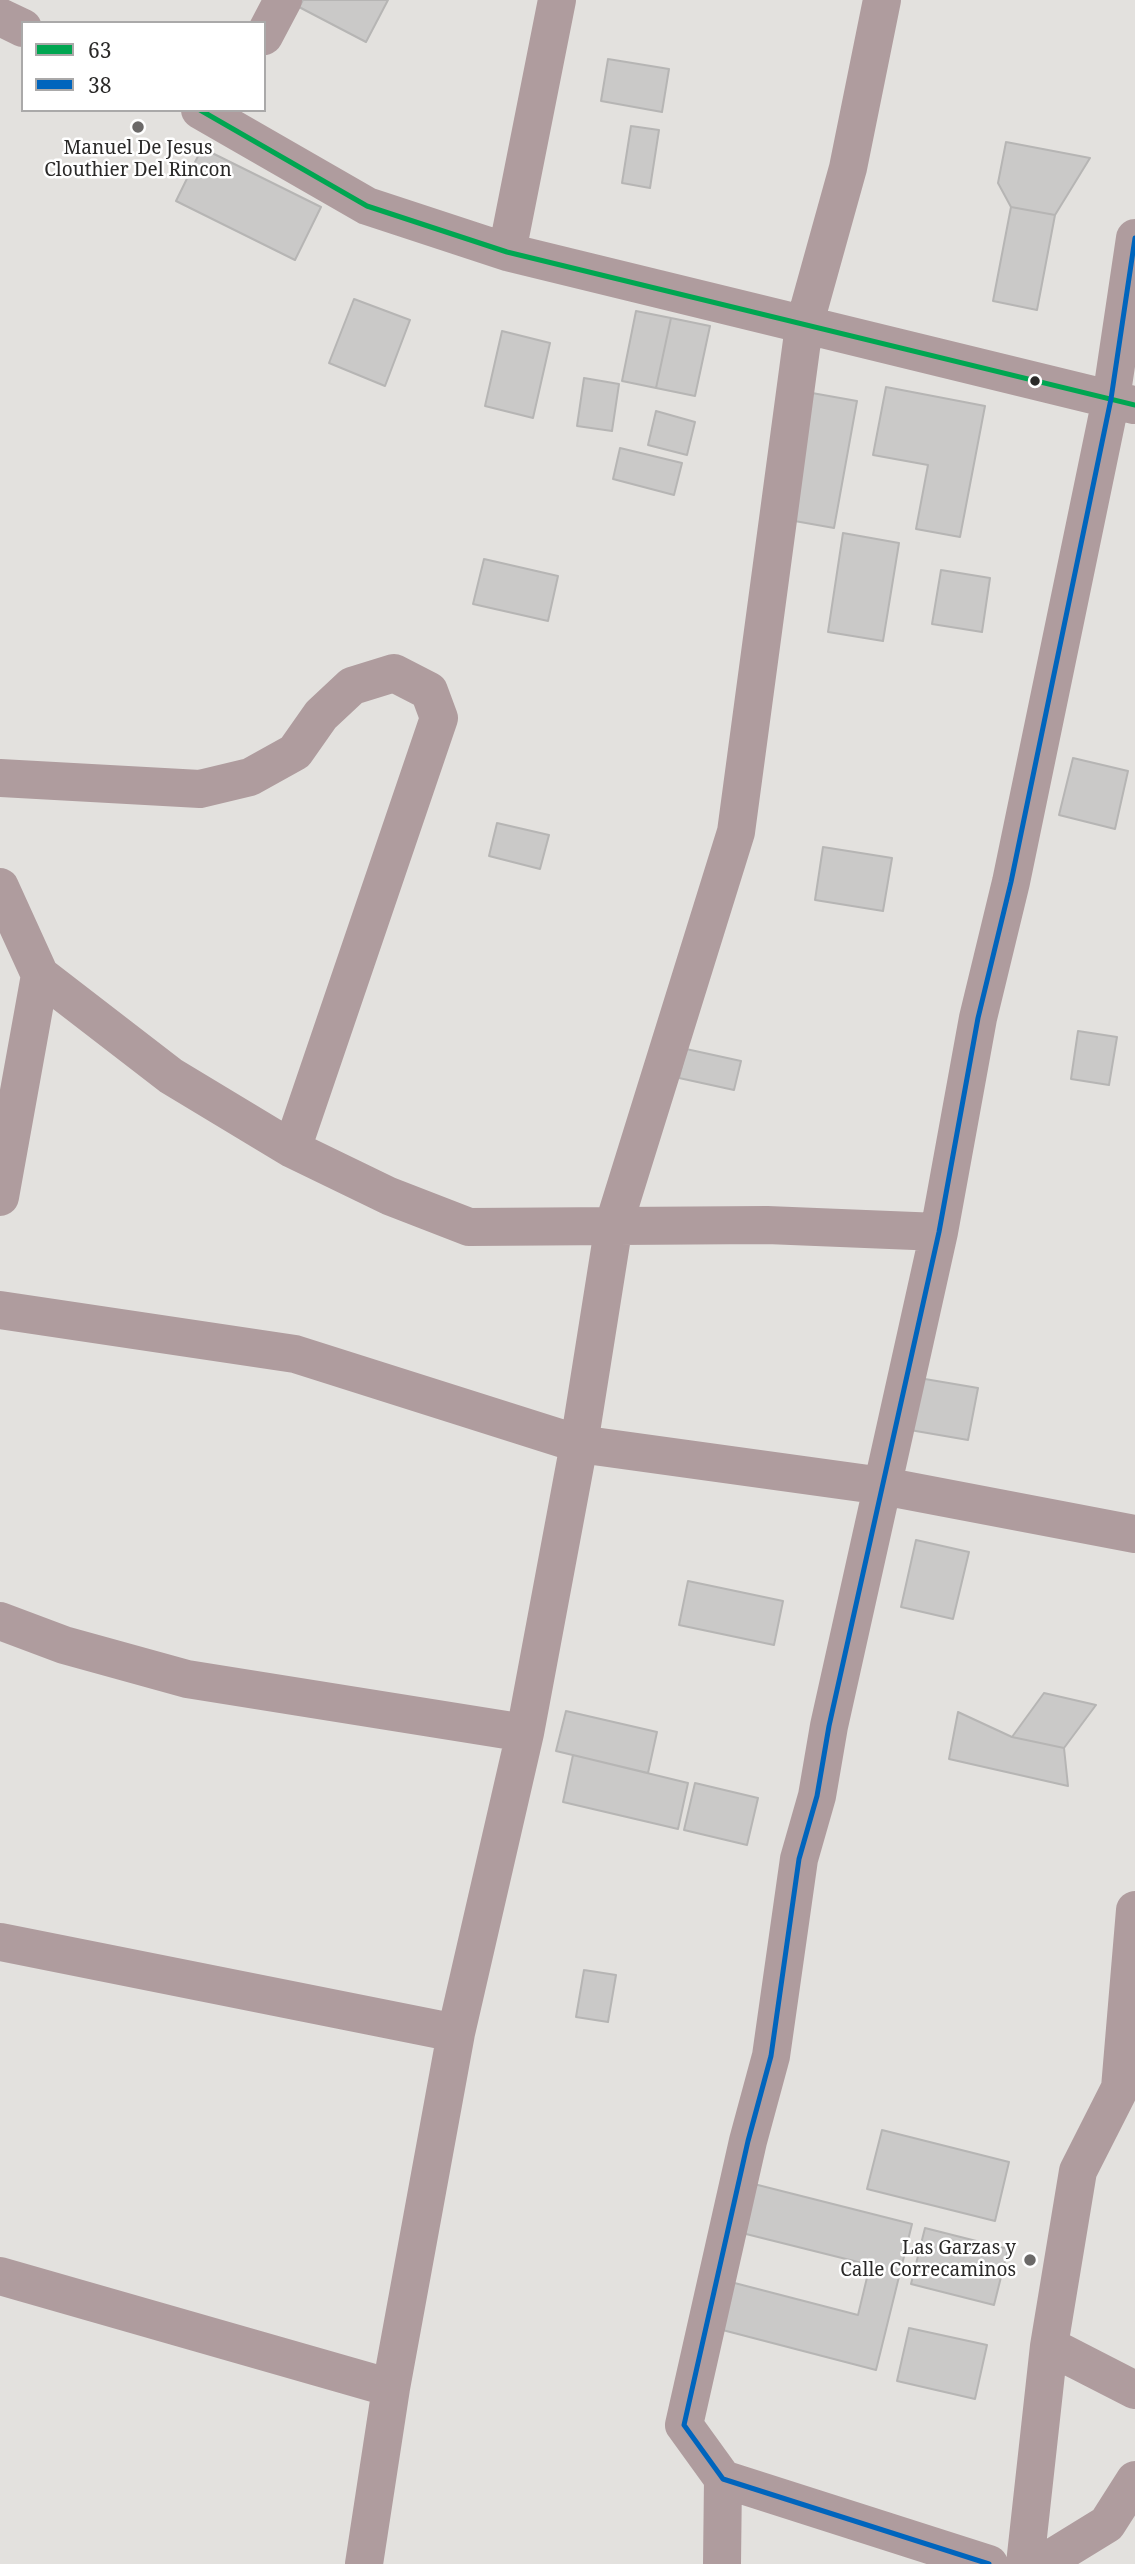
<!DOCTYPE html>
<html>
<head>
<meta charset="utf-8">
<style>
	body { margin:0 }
	#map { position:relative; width:1135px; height:2564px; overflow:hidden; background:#e3e1de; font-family:"Noto Serif",serif }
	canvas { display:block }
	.legend { position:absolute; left:21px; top:21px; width:245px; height:91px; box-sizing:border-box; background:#fff; border:2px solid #aaa9a9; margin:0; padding:9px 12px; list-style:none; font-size:21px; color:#2a2928 }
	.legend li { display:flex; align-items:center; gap:14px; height:35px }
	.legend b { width:35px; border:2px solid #aaa9a9 }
</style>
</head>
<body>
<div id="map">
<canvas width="1135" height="2564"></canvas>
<ul class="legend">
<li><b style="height:9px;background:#00a651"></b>63</li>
<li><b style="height:9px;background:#0065bd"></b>38</li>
</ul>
</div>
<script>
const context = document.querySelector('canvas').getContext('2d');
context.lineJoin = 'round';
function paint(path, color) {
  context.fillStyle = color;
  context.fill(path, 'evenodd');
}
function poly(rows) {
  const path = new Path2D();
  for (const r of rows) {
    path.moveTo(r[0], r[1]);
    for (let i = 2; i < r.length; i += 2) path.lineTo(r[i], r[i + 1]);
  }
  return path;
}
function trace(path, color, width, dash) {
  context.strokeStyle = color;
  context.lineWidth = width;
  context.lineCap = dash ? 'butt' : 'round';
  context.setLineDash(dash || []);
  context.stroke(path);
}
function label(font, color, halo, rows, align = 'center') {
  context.font = font + ' "Noto Serif",serif';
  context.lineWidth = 5;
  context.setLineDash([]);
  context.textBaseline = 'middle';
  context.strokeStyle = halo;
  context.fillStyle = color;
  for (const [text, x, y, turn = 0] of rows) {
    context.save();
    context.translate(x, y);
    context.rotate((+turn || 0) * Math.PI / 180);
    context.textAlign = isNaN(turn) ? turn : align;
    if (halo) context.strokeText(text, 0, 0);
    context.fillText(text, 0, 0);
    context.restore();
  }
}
const building = poly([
	[303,0,388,0,366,42,299,7,303,0],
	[608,59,669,69,662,112,601,101,608,59],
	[631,126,659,130,650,188,622,183,631,126],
	[1006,142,1090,158,1055,215,1011,207,998,183,1006,142],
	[202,148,321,207,295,260,176,201,202,148],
	[1011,207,1055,215,1037,310,993,301,1011,207],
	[354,299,410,320,385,386,329,363,354,299],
	[636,311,671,318,656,388,622,381,636,311],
	[671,318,710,326,695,396,656,388,671,318],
	[502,331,550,343,533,418,485,406,502,331],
	[584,378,619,384,612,431,577,426,584,378],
	[886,387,985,406,960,537,916,529,928,465,873,455,886,387],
	[812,393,857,401,834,528,789,520,812,393],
	[656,411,695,422,687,455,648,445,656,411],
	[620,448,682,463,674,495,613,479,620,448],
	[843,533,899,543,883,641,828,632,843,533],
	[484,559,558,576,548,621,473,604,484,559],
	[941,570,990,578,982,632,932,624,941,570],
	[1073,758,1128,771,1115,829,1059,815,1073,758],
	[497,823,549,835,540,869,489,856,497,823],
	[823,847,892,858,883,911,815,900,823,847],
	[1078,1031,1117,1037,1109,1085,1071,1079,1078,1031],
	[686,1049,741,1061,734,1090,679,1078,686,1049],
	[919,1378,978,1388,968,1440,910,1430,919,1378],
	[916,1540,969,1552,953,1619,901,1607,916,1540],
	[688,1581,783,1601,774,1645,679,1625,688,1581],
	[1044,1693,1096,1705,1064,1748,1012,1737,1044,1693],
	[566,1711,657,1732,648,1773,556,1751,566,1711],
	[958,1712,1012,1737,1064,1748,1068,1786,949,1759,958,1712],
	[573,1755,688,1783,678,1829,563,1802,573,1755],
	[695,1783,758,1798,747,1845,684,1830,695,1783],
	[584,1970,616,1975,608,2022,576,2017,584,1970],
	[882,2130,1009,2162,995,2221,867,2189,882,2130],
	[750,2183,912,2224,876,2370,711,2327,723,2280,858,2315,870,2265,738,2232,750,2183],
	[925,2228,1008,2249,994,2305,911,2284,925,2228],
	[909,2328,987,2345,975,2399,897,2381,909,2328]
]);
paint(building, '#cac9c8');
trace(building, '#b6b5b4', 2);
trace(poly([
	[0,17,23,28],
	[264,36,283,0],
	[200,110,367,206,507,252,1134,405],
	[507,252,557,0],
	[0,778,200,789,250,777,295,752,321,715,352,686,394,673,429,691,439,718,292,1149],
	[0,887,40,975,171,1076,292,1149,389,1196,469,1227,767,1225,939,1232],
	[0,1197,40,975],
	[0,1310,295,1354,579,1444,883,1486,1135,1534],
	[0,1621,64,1645,187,1679,525,1733,579,1444,614,1224,736,832,804,326,848,168,882,0],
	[0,1942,456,2033],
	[0,2276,391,2388],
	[1049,2346,1135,2390],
	[364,2564,391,2388,456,2033,525,1733],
	[722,2564,723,2479],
	[989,2564,723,2479,684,2425,748,2141,771,2056,799,1859,817,1796,829,1726,939,1232,978,1018,1011,882,1111,399,1135,238],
	[1025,2564,1049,2346,1078,2171,1120,2088,1135,1910],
	[1042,2564,1107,2524,1135,2480]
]), '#af9c9e', 38);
trace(poly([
	[200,110,367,206,507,252,1135,405]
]), '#00a651', 5);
trace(poly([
	[989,2564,723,2479,684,2425,748,2141,771,2056,799,1859,817,1796,829,1726,939,1232,978,1018,1011,882,1111,399,1135,238]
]), '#0065bd', 5);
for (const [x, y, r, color] of [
	[138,127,7,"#6b6968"],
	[1035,381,6,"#2a2928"],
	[1030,2260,7,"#6b6968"]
]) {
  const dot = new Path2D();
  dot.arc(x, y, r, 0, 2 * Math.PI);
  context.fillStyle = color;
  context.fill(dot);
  trace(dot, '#fff', 2.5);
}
label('19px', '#2a2928', '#fff', [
	["Manuel De Jesus",138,149],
	["Clouthier Del Rincon",138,171],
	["Las Garzas y",1016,2249,"right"],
	["Calle Correcaminos",1016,2271,"right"]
]);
</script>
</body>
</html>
